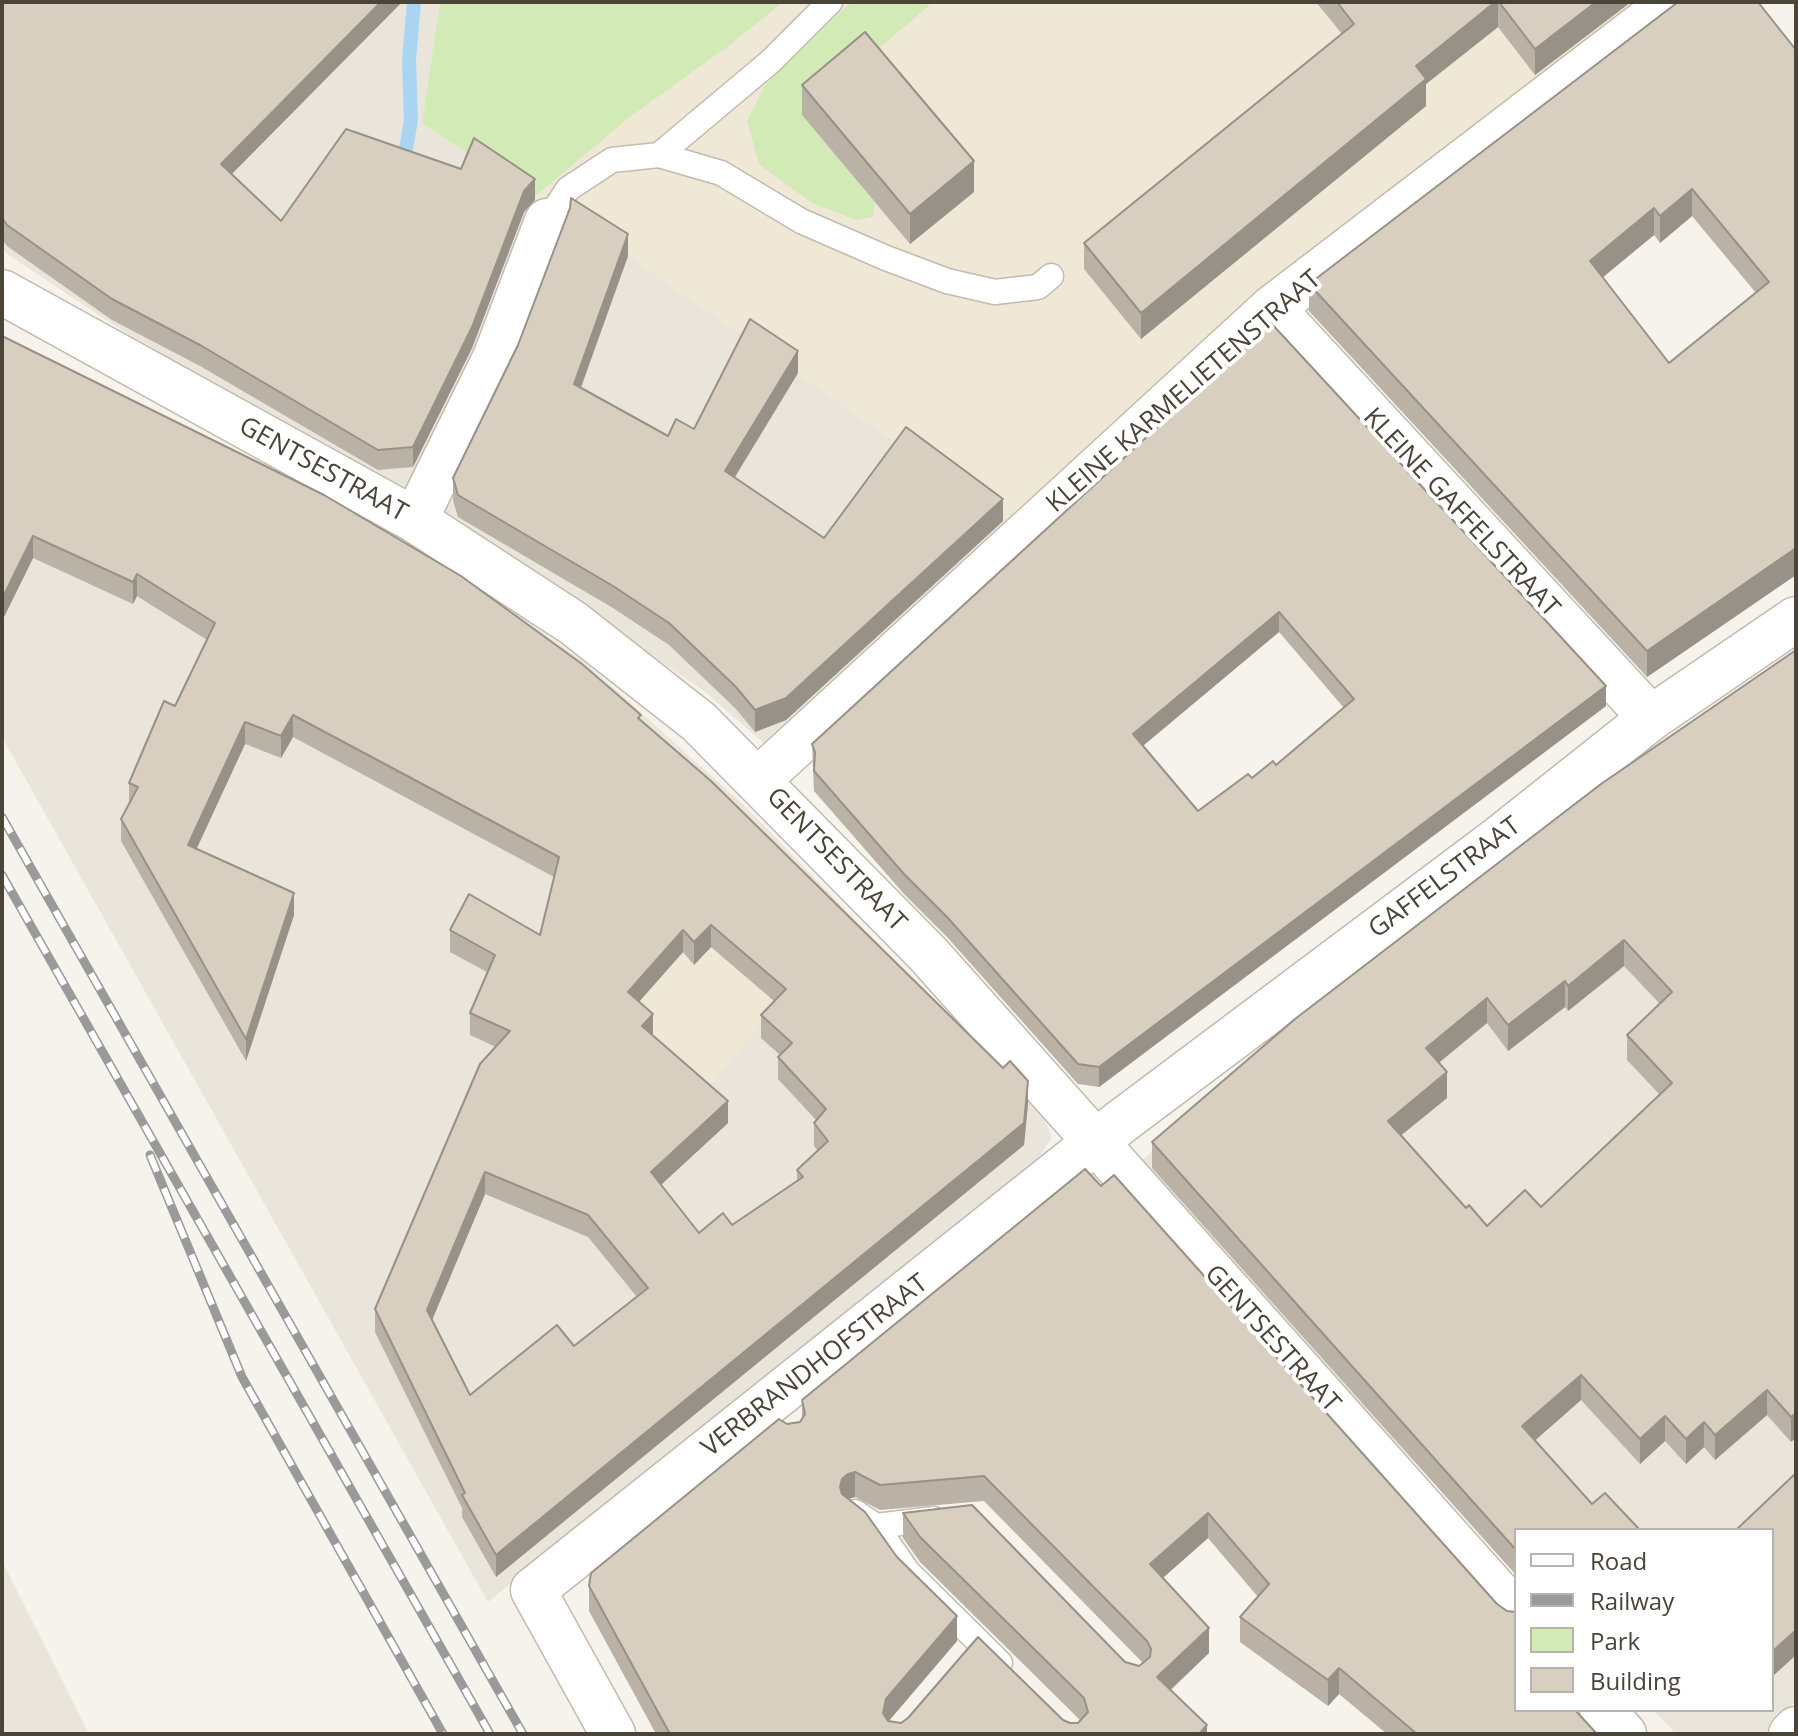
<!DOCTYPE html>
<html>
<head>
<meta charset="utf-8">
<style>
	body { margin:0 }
	#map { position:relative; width:1798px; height:1736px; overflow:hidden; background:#f6f3ec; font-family:"Open Sans",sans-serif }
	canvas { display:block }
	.frame { position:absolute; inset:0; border:4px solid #4b4439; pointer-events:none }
	.legend { position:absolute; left:1514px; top:1528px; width:260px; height:184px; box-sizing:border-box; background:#fff; border:2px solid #b7b4b0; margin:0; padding:10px 14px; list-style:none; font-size:24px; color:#4b4439 }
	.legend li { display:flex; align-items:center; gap:16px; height:40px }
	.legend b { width:40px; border:2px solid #b7b4b0 }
</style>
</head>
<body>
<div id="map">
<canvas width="1798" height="1736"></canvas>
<div class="frame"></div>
<ul class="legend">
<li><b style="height:10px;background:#fff"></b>Road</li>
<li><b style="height:10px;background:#9a9a9a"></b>Railway</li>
<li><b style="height:22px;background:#d2eab5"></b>Park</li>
<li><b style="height:22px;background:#d8cfc1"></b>Building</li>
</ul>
</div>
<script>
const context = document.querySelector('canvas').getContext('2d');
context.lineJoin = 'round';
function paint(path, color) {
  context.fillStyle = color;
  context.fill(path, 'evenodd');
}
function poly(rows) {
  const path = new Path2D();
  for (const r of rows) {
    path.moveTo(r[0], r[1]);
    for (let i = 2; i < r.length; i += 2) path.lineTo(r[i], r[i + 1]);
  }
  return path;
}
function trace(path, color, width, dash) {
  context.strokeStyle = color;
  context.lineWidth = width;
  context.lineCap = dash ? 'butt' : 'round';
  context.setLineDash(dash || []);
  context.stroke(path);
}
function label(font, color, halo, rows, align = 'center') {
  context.font = font + ' "Open Sans",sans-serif';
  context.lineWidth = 8;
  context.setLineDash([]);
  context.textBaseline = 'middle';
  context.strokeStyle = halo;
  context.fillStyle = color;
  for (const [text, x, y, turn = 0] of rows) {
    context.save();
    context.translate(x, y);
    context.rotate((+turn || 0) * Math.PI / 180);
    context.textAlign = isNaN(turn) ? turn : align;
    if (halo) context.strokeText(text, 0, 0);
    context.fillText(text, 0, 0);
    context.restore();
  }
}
paint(poly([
	[2,2,440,2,422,123,533,198,527,213,569,219,636,261,906,449,1008,524,767,746,704,691,504,554,310,438,138,341,7,254,2,248],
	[2,340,406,535,587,664,747,808,1042,1114,1052,1137,1039,1157,488,1602,2,737],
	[1796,661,1796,1700,1766,1734,1676,1734,1653,1710,1772,1710,1772,1530,1516,1530,1516,1567,1277,1320,1135,1166,1338,993],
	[2,1561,89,1734,2,1734]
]), '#eae5da');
paint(poly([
	[440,2,1662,2,1008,524,906,449,636,261,569,219,527,212,533,199,422,123],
	[847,938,771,1014,699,1096,495,1049,683,952,695,964,715,942]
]), '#efe8d6');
paint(poly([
	[440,2,783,2,727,47,631,116,533,198,422,123],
	[851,2,933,2,802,115,875,203,873,217,856,220,812,203,759,164,747,121,765,85]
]), '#d2eab5');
trace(poly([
	[403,166,411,120,409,60,414,2]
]), '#a9d4f2', 14);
const service = poly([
	[659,155,771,61,830,2],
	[547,221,568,189,612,160,659,155,721,173,801,221,886,258,947,281,995,292,1038,287,1051,276],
	[855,1512,876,1526,934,1519],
	[876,1526,908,1572,1000,1663]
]);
const minor = poly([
	[2,292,415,520,573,623,699,722,928,954,1516,1613],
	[1272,308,1651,718],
	[415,520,495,358,547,221],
	[758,780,1272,308,1672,2],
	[1602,1710,1624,1734],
	[613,1734,533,1590,1122,1121,1501,837,1651,718,1796,619],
	[1791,1734,1796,1729]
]);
trace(service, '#c2bbae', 27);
trace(minor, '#c2bbae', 47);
trace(service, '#fff', 24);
trace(minor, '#fff', 44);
const rail = poly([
	[2,817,523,1734],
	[2,875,490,1734],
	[150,1155,242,1377,443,1734]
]);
trace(rail, '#9a9a9a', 9);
trace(rail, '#fff', 6, [18]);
paint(poly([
	[2,2,402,2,231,174,281,221,535,200,524,212,472,348,413,467,378,470,200,366,112,320,7,246,2,239],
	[1316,2,1631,2,1535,75,1498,27,1426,84,1426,106,1141,339,1084,269,1084,243,1342,34],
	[1796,50,1796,575,1647,677,1309,311,1309,284],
	[1692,216,1756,293,1669,363,1602,277,1654,235,1660,243],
	[802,85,974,192,910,244,802,115],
	[628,256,581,388,668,436,694,429,798,373,735,477,824,538,1003,521,786,720,755,732,736,709,669,645,613,608,458,517,453,500,453,478],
	[1271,323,1606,706,1099,1087,1078,1084,947,937,904,894,814,791,812,744],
	[1279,632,1344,708,1276,765,1252,778,1198,811,1143,746],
	[2,336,641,721,1028,1103,1024,1145,496,1577,462,1517,462,1508,375,1332,375,1309,496,1047,470,1035,470,1013,487,972,450,952,450,930,540,935,554,877,293,737,281,758,245,744,197,848,294,915,246,1061,121,841,121,819,129,804,129,783,175,706,207,640,137,596,133,604,33,558,2,621],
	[711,947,774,1001,761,1015,761,1038,780,1055,778,1057,778,1079,816,1120,814,1123,814,1146,818,1151,797,1170,797,1181,732,1225,699,1233,661,1185,728,1123,653,1036,639,1002,683,952,694,965],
	[485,1194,588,1237,637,1297,574,1346,470,1395,432,1320],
	[1796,650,1791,1442,1767,1415,1715,1460,1704,1447,1686,1464,1665,1441,1640,1464,1581,1400,1535,1440,1592,1504,1516,1530,1516,1575,1152,1168,1152,1142],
	[1624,966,1660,1004,1627,1035,1627,1060,1660,1095,1541,1207,1487,1226,1466,1208,1401,1135,1447,1098,1439,1063,1487,1023,1508,1051,1565,1007,1568,1011],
	[1085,1169,1516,1710,1597,1734,1387,1734,1339,1694,1328,1706,1240,1642,1240,1617,1258,1597,1208,1538,1163,1578,1209,1653,1171,1690,1207,1734,656,1734,589,1611,589,1586,787,1424,800,1422,802,1419,802,1400],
	[855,1497,880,1510,984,1501,1143,1663,1139,1666,1125,1662,903,1513,903,1538,920,1562,1080,1720,1078,1723,1070,1723,1063,1720,901,1723,889,1721,957,1641,848,1499]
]), '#bab2a6');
paint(poly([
	[381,2,402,2,221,185,221,164],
	[1495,2,1498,2,1498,27,1426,84,1426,106,1141,339,1141,313,1416,66],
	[1596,2,1631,2,1535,75,1535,49],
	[974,161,974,192,910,244,910,214],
	[535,179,535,200,524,212,472,348,413,467,413,447,524,191],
	[1692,189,1692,216,1660,243,1660,216],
	[1654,208,1654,235,1590,288,1590,261],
	[628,234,628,256,574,406,574,384],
	[798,351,798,373,725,493,725,471],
	[1003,499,1003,521,786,720,755,732,755,710],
	[33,536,33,558,2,621,2,599],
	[1796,548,1796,575,1647,677,1647,651],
	[137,574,137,596,133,604,133,582],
	[1279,612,1279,632,1133,754,1133,734],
	[1606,686,1606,706,1099,1087,1099,1067],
	[293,715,293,737,281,758,281,736],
	[245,722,245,744,188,867,188,845],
	[294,893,294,915,246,1061,246,1039],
	[711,925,711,947,694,965,694,942],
	[683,930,683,952,628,1014,628,992],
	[1624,940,1624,966,1568,1011,1568,986],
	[1565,981,1565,1007,1508,1051,1508,1025],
	[1487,998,1487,1023,1426,1073,1426,1048],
	[653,1014,653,1036,642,1026],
	[1447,1072,1447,1098,1388,1146,1388,1121],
	[1028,1081,1028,1103,1024,1145,496,1577,496,1555],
	[728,1101,728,1123,651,1194,651,1172],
	[485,1172,485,1194,427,1332,427,1310],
	[1581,1375,1581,1400,1522,1452,1522,1426],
	[1767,1390,1767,1415,1715,1460,1715,1435],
	[1796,1413,1796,1438,1791,1442,1791,1417],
	[1665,1416,1665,1441,1640,1464,1640,1439],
	[1704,1422,1704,1447,1686,1464,1686,1439],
	[855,1472,855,1497,848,1499,842,1504,840,1487,842,1479,848,1474],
	[1208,1513,1208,1538,1150,1589,1150,1564],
	[957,1616,957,1641,886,1724,883,1713,886,1699],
	[1209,1628,1209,1653,1157,1702,1157,1677],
	[1796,1630,1796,1655,1772,1677,1772,1652],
	[1339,1668,1339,1694,1328,1706,1328,1680],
	[1207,1725,1207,1734,1199,1734]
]), '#979187');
const building = poly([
	[2,2,381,2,221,164,281,221,346,129,461,169,474,138,535,179,524,191,472,327,413,447,378,450,200,345,112,299,7,225,2,218,2,2],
	[1337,2,1495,2,1416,66,1426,79,1141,313,1084,243,1354,24,1337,2],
	[1499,2,1596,2,1535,49,1499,2],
	[1678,2,1758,2,1796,50,1796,548,1647,651,1309,284,1678,2],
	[1692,189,1769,282,1669,363,1590,261,1654,208,1660,216,1692,189],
	[865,32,974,161,910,214,802,85,865,32],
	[571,198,628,234,574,384,668,436,676,419,694,429,750,319,798,351,725,471,824,538,906,427,1003,499,786,698,755,710,736,687,669,623,613,586,458,495,453,478,518,345,570,208,571,198],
	[1271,323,1606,686,1099,1067,1078,1064,947,917,904,874,814,771,815,752,812,744,1271,323],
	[1279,612,1354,699,1276,765,1273,761,1252,778,1248,774,1198,811,1133,734,1279,612],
	[2,336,324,495,461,576,582,664,641,715,638,718,711,781,1003,1068,1010,1061,1028,1081,1024,1123,496,1555,462,1495,465,1493,375,1309,480,1064,510,1031,470,1013,495,955,450,930,469,894,540,935,559,857,293,715,281,736,245,722,188,845,294,893,246,1039,121,819,138,787,129,783,164,701,175,706,215,623,137,574,133,582,33,536,2,599,2,336],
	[711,925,786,989,761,1015,792,1043,778,1057,826,1109,814,1123,828,1141,797,1170,803,1177,732,1225,723,1213,699,1233,651,1172,728,1101,642,1026,653,1014,628,992,683,930,694,942,711,925],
	[485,1172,588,1215,648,1288,574,1346,557,1325,470,1395,427,1310,485,1172],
	[1796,650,1796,1413,1791,1417,1767,1390,1715,1435,1704,1422,1686,1439,1665,1416,1640,1439,1581,1375,1522,1426,1592,1504,1605,1493,1640,1530,1516,1530,1516,1550,1152,1142,1295,1019,1601,784,1796,650],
	[1624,940,1672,992,1627,1035,1672,1083,1541,1207,1525,1190,1487,1226,1469,1205,1466,1208,1388,1121,1447,1072,1426,1048,1487,998,1508,1025,1565,981,1568,986,1624,940],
	[1085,1169,1101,1186,1114,1175,1497,1604,1507,1611,1516,1612,1516,1642,1515,1643,1516,1645,1516,1710,1575,1710,1597,1734,1417,1734,1339,1668,1328,1680,1240,1617,1269,1584,1208,1513,1150,1564,1209,1628,1157,1677,1207,1725,1199,1734,670,1734,589,1586,591,1573,779,1419,787,1424,800,1422,805,1414,802,1400,1085,1169],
	[855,1472,880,1485,984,1476,1147,1641,1151,1649,1150,1657,1139,1666,1125,1662,972,1505,903,1513,920,1537,1084,1698,1088,1712,1078,1723,1070,1723,1063,1720,978,1637,908,1718,901,1723,888,1721,883,1713,886,1699,957,1616,897,1557,865,1512,842,1494,840,1487,842,1479,848,1474,855,1472],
	[1796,1473,1796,1630,1772,1652,1772,1530,1736,1530,1796,1473]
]);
paint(building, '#d8cfc1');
trace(building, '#979187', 2);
label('26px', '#4b4439', '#fff', [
	["KLEINE KARMELIETENSTRAAT",1184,392,-41],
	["GENTSESTRAAT",323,470,29],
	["KLEINE GAFFELSTRAAT",1461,513,47],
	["GENTSESTRAAT",836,860,46],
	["GAFFELSTRAAT",1445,878,-37],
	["GENTSESTRAAT",1272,1339,48],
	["VERBRANDHOFSTRAAT",815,1366,-38]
]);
</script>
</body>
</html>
